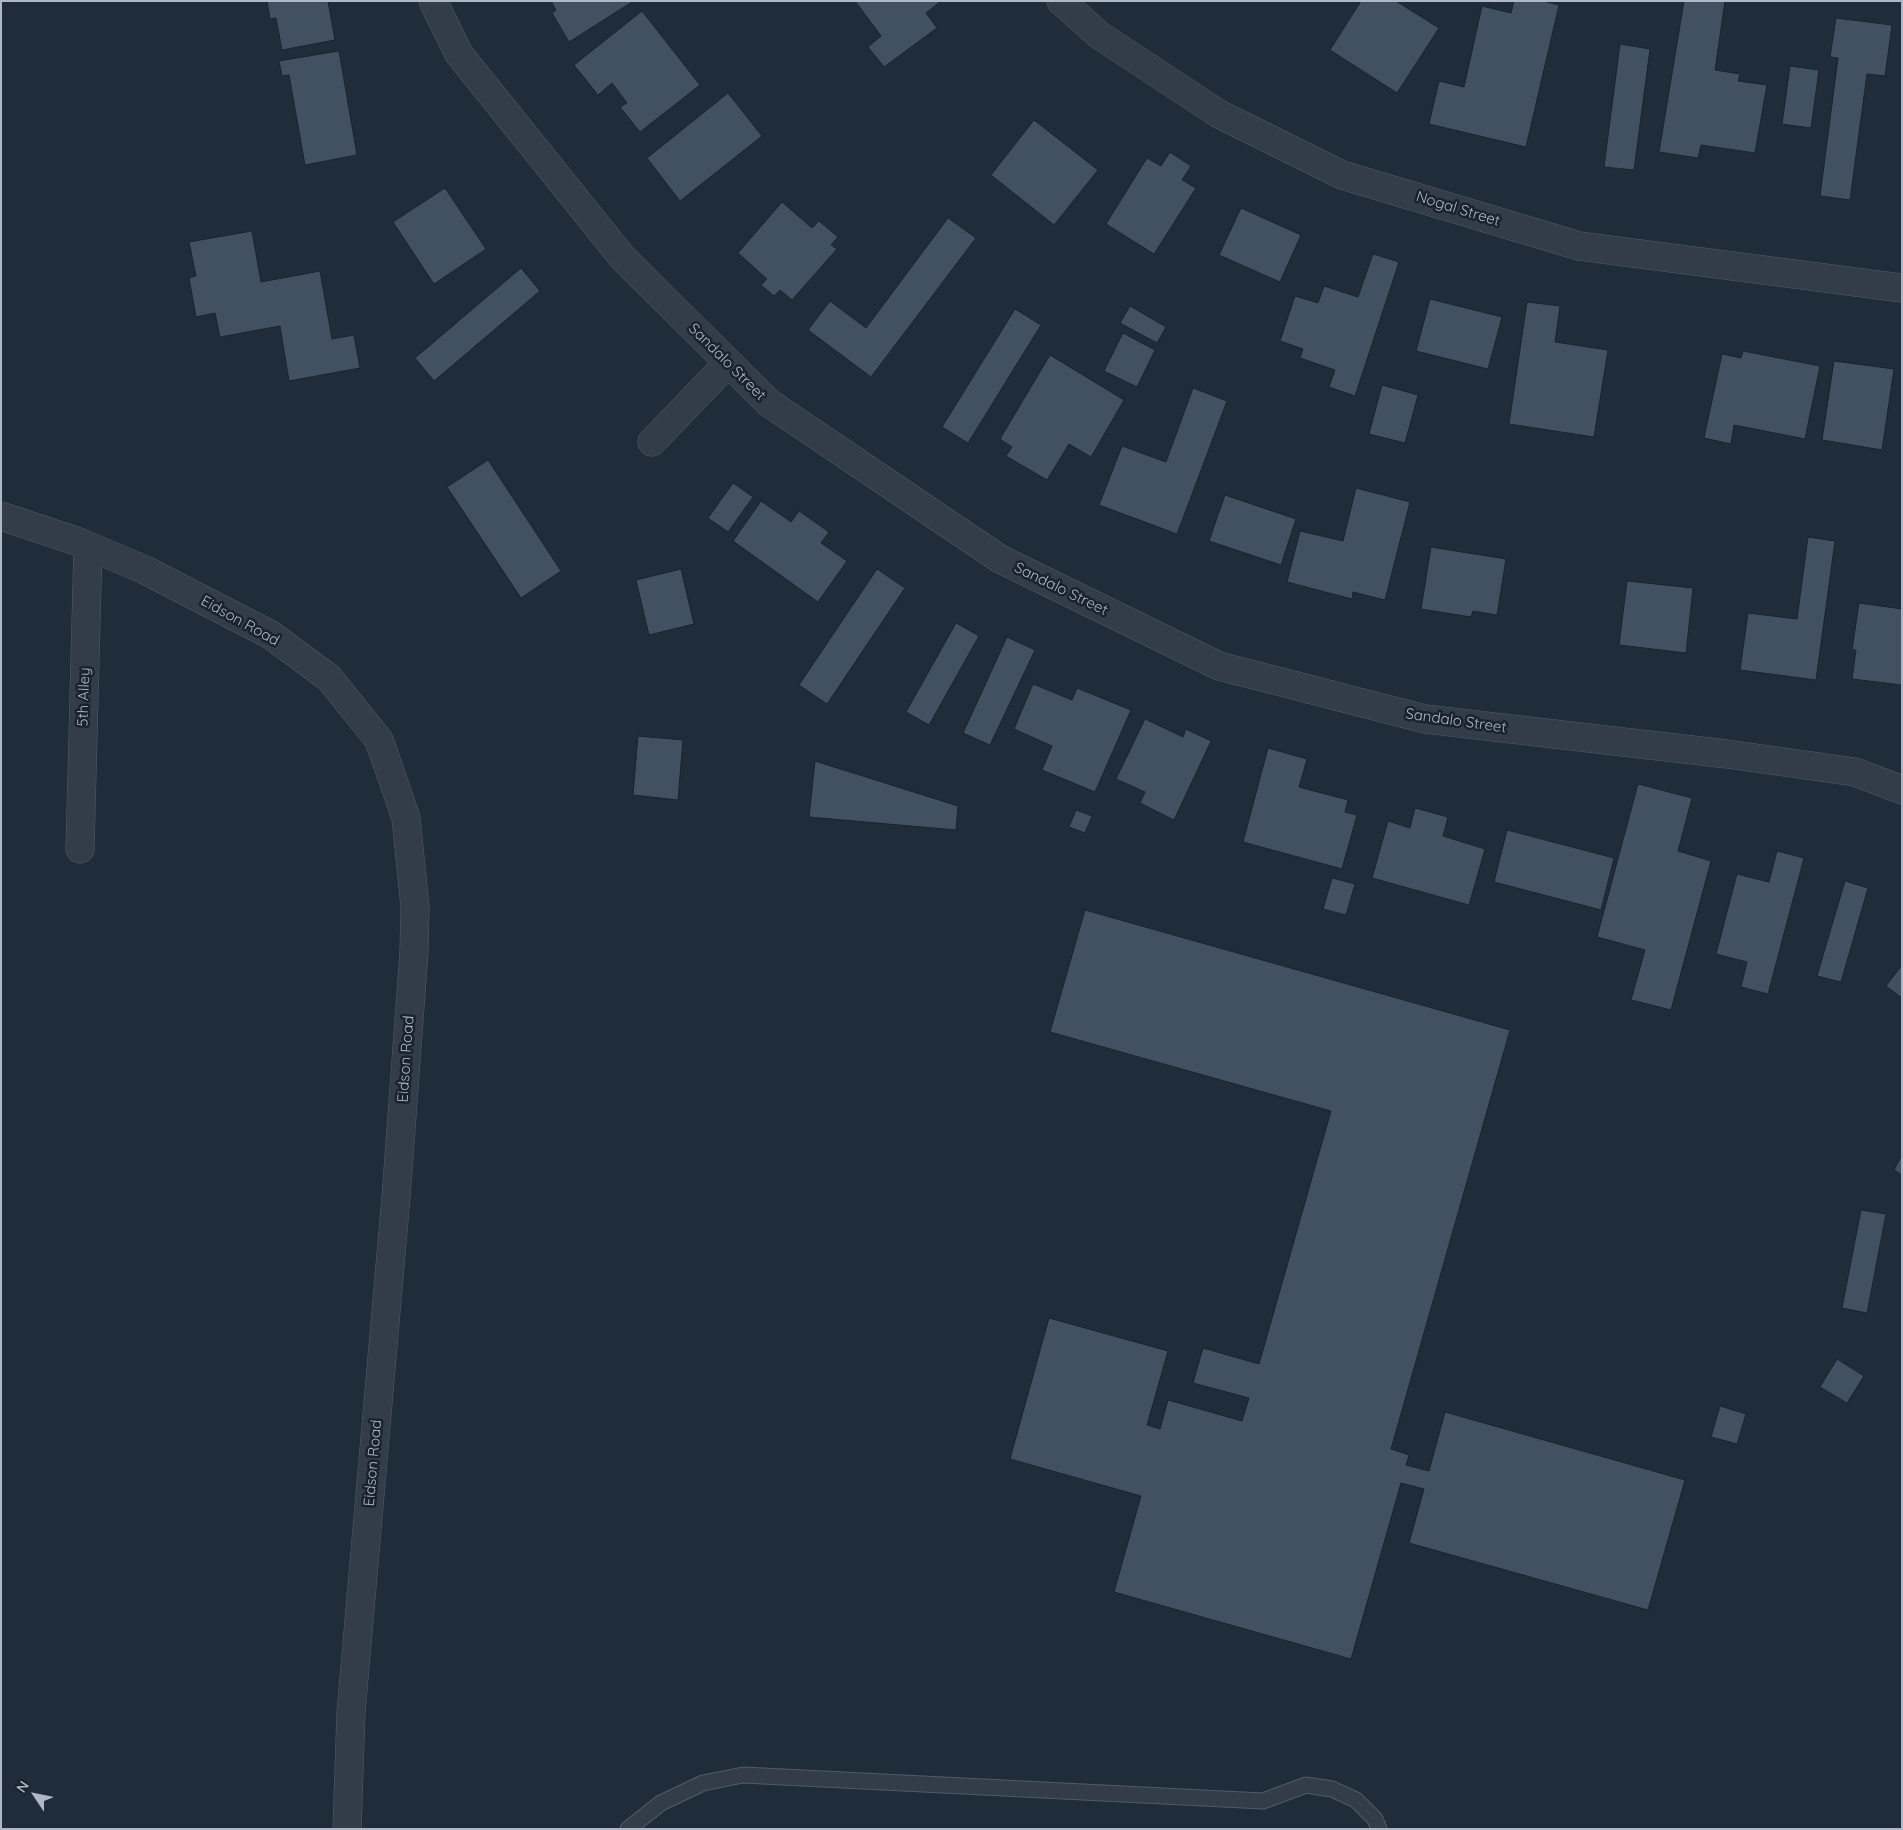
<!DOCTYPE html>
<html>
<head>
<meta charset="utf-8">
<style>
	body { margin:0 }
	#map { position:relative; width:1903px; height:1830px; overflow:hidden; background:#1f2c39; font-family:Quicksand,sans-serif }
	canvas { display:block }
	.frame { position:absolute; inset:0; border:2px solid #adb8c6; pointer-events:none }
	.north { position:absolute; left:10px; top:1770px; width:50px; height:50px; -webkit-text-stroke:4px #19222e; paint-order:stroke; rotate:304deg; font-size:14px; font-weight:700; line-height:20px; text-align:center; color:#adb8c6 }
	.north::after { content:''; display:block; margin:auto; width:18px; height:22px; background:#adb8c6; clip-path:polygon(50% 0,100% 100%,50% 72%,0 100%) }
</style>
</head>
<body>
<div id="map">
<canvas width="1903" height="1830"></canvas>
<div class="frame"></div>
<div class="north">N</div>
</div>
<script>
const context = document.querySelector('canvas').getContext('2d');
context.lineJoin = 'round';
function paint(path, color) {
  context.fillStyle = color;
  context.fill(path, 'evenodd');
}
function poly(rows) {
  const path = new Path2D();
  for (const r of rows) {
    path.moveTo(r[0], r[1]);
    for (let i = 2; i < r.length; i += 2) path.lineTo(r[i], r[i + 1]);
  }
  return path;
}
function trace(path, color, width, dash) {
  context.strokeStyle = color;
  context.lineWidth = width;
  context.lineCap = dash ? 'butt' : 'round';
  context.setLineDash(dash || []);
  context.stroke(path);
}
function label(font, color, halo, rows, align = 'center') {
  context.font = font + ' Quicksand,sans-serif';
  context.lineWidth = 5;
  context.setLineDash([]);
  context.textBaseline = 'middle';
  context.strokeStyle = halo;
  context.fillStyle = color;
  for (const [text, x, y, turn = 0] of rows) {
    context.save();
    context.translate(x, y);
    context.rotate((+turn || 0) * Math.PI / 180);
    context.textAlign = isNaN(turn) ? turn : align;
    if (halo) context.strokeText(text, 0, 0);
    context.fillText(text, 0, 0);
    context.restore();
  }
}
const building = poly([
	[267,1,328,1,335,40,282,50,276,18,270,19,267,1],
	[551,1,631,1,632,2,569,42,552,13,556,10,551,1],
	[855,1,941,1,926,13,937,28,884,67,868,47,881,36,855,1],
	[1361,1,1396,1,1439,28,1397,93,1330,50,1361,1],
	[1514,1,1543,1,1559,5,1526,147,1429,124,1439,81,1464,87,1482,6,1511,13,1514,1],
	[1684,1,1725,1,1715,70,1740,74,1738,81,1767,85,1755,153,1701,145,1698,158,1659,152,1684,1],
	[642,11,700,85,640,132,620,107,627,103,612,83,598,95,574,65,642,11],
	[1836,18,1892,25,1885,76,1867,74,1850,200,1820,196,1838,58,1830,57,1836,18],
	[1620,44,1650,49,1634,170,1604,167,1620,44],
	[339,51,357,155,305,165,289,75,282,76,279,61,339,51],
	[1790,66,1819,70,1811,128,1782,124,1790,66],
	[728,93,762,136,680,201,647,158,728,93],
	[1034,120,1098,170,1054,225,991,175,1034,120],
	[1170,152,1191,166,1182,180,1196,188,1154,254,1106,224,1147,158,1161,166,1170,152],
	[445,188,486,249,434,284,393,222,445,188],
	[782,202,812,228,819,221,838,237,831,245,837,249,792,300,780,290,774,296,761,285,767,279,738,253,782,202],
	[1241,208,1301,235,1280,282,1219,255,1241,208],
	[948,218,976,238,871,377,808,330,830,301,866,328,948,218],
	[252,231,261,282,320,271,332,339,354,335,360,368,289,381,280,326,220,337,215,313,196,317,189,278,196,276,189,242,252,231],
	[1373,254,1399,262,1355,396,1329,387,1335,370,1300,358,1303,349,1280,341,1295,296,1318,303,1324,286,1358,297,1373,254],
	[521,268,540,291,434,381,415,358,521,268],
	[1430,299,1502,317,1488,369,1416,351,1430,299],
	[1527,302,1560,306,1555,342,1608,350,1594,437,1509,424,1527,302],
	[1130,306,1166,327,1157,343,1120,323,1130,306],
	[1015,309,1041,325,968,443,942,427,1015,309],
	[1123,333,1155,350,1137,387,1104,371,1123,333],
	[1743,351,1820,366,1805,439,1734,425,1731,444,1704,438,1722,354,1741,358,1743,351],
	[1050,355,1124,400,1091,457,1069,444,1047,480,1006,456,1012,447,1000,439,1050,355],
	[1834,361,1894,369,1882,450,1822,440,1834,361],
	[1382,385,1418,395,1405,443,1369,434,1382,385],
	[1193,388,1227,401,1177,534,1099,505,1122,446,1166,462,1193,388],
	[488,460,561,571,521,598,447,487,488,460],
	[733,483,753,497,728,532,708,518,733,483],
	[1356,488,1410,502,1385,600,1353,592,1352,599,1287,582,1300,531,1343,541,1356,488],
	[1225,495,1296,519,1281,565,1209,541,1225,495],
	[761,501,791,522,799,511,829,532,821,543,847,561,818,602,733,541,761,501],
	[1808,537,1835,541,1816,680,1740,670,1748,613,1797,619,1808,537],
	[1431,547,1506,559,1497,615,1473,611,1471,617,1421,609,1431,547],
	[681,569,694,624,649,635,636,580,681,569],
	[877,569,905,588,827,704,799,685,877,569],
	[1627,581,1693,588,1686,653,1619,645,1627,581],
	[1859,603,1902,609,1902,685,1852,679,1856,650,1852,650,1859,603],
	[956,623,979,636,929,725,906,712,956,623],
	[1007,637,1035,650,990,745,963,733,1007,637],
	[1033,684,1072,700,1077,688,1131,710,1095,792,1042,770,1052,746,1014,729,1033,684],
	[1145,719,1183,737,1186,729,1211,741,1174,820,1140,803,1145,792,1116,779,1145,719],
	[638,736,683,740,678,800,633,795,638,736],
	[1268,748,1307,759,1299,787,1348,800,1345,812,1357,815,1342,869,1243,842,1268,748],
	[815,761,958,806,956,830,809,817,815,761],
	[1638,784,1692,798,1678,851,1711,861,1671,1010,1631,1000,1645,950,1597,937,1638,784],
	[1415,808,1448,817,1443,836,1485,849,1469,905,1372,878,1388,821,1410,828,1415,808],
	[1076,810,1092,816,1085,833,1069,827,1076,810],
	[1507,830,1614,858,1601,910,1494,882,1507,830],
	[1777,851,1804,858,1768,994,1741,987,1747,962,1716,954,1737,874,1769,882,1777,851],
	[1332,878,1355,884,1346,915,1323,909,1332,878],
	[1845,881,1868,888,1841,982,1817,976,1845,881],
	[1085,910,1510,1030,1391,1449,1409,1455,1406,1465,1429,1471,1445,1412,1685,1480,1648,1610,1409,1543,1424,1489,1401,1483,1351,1659,1114,1592,1141,1496,1010,1459,1049,1318,1168,1351,1147,1425,1160,1429,1168,1400,1242,1421,1249,1398,1193,1383,1203,1348,1259,1364,1331,1111,1050,1032,1085,910],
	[1902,965,1902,998,1886,986,1902,965],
	[1902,1155,1902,1175,1894,1170,1902,1155],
	[1861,1210,1886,1214,1867,1313,1842,1308,1861,1210],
	[1837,1359,1864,1376,1847,1403,1820,1387,1837,1359],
	[1720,1406,1746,1414,1737,1444,1711,1437,1720,1406]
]);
paint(building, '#425161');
trace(building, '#1b2430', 1);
const service = poly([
	[628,1829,661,1803,703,1783,743,1775,1263,1801,1306,1785,1332,1789,1356,1800,1375,1819,1379,1829]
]);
const minor = poly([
	[433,1,459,54,622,257,769,403,1000,559,1219,666,1425,719,1727,754,1855,772,1902,790],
	[1061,1,1099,35,1219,114,1342,175,1579,246,1902,288],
	[652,442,728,363],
	[80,849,88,546]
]);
const tertiary = poly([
	[1,516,79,542,145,570,271,635,329,678,379,740,406,818,415,907,414,952,396,1197,351,1712,347,1829]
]);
trace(service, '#515b67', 17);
trace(minor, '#515b67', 29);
trace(tertiary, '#515b67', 29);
trace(service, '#333d49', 15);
trace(minor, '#333d49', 28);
trace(tertiary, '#333d49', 28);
label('15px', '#adb8c6', '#19222e', [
	["Nogal Street",1458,209,17],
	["Sandalo Street",727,362,45],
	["Sandalo Street",1061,589,26],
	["Eidson Road",240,621,29],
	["5th Alley",84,697,-88],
	["Sandalo Street",1456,721,8],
	["Eidson Road",406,1059,-86],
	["Eidson Road",373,1463,-85]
]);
</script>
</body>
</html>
